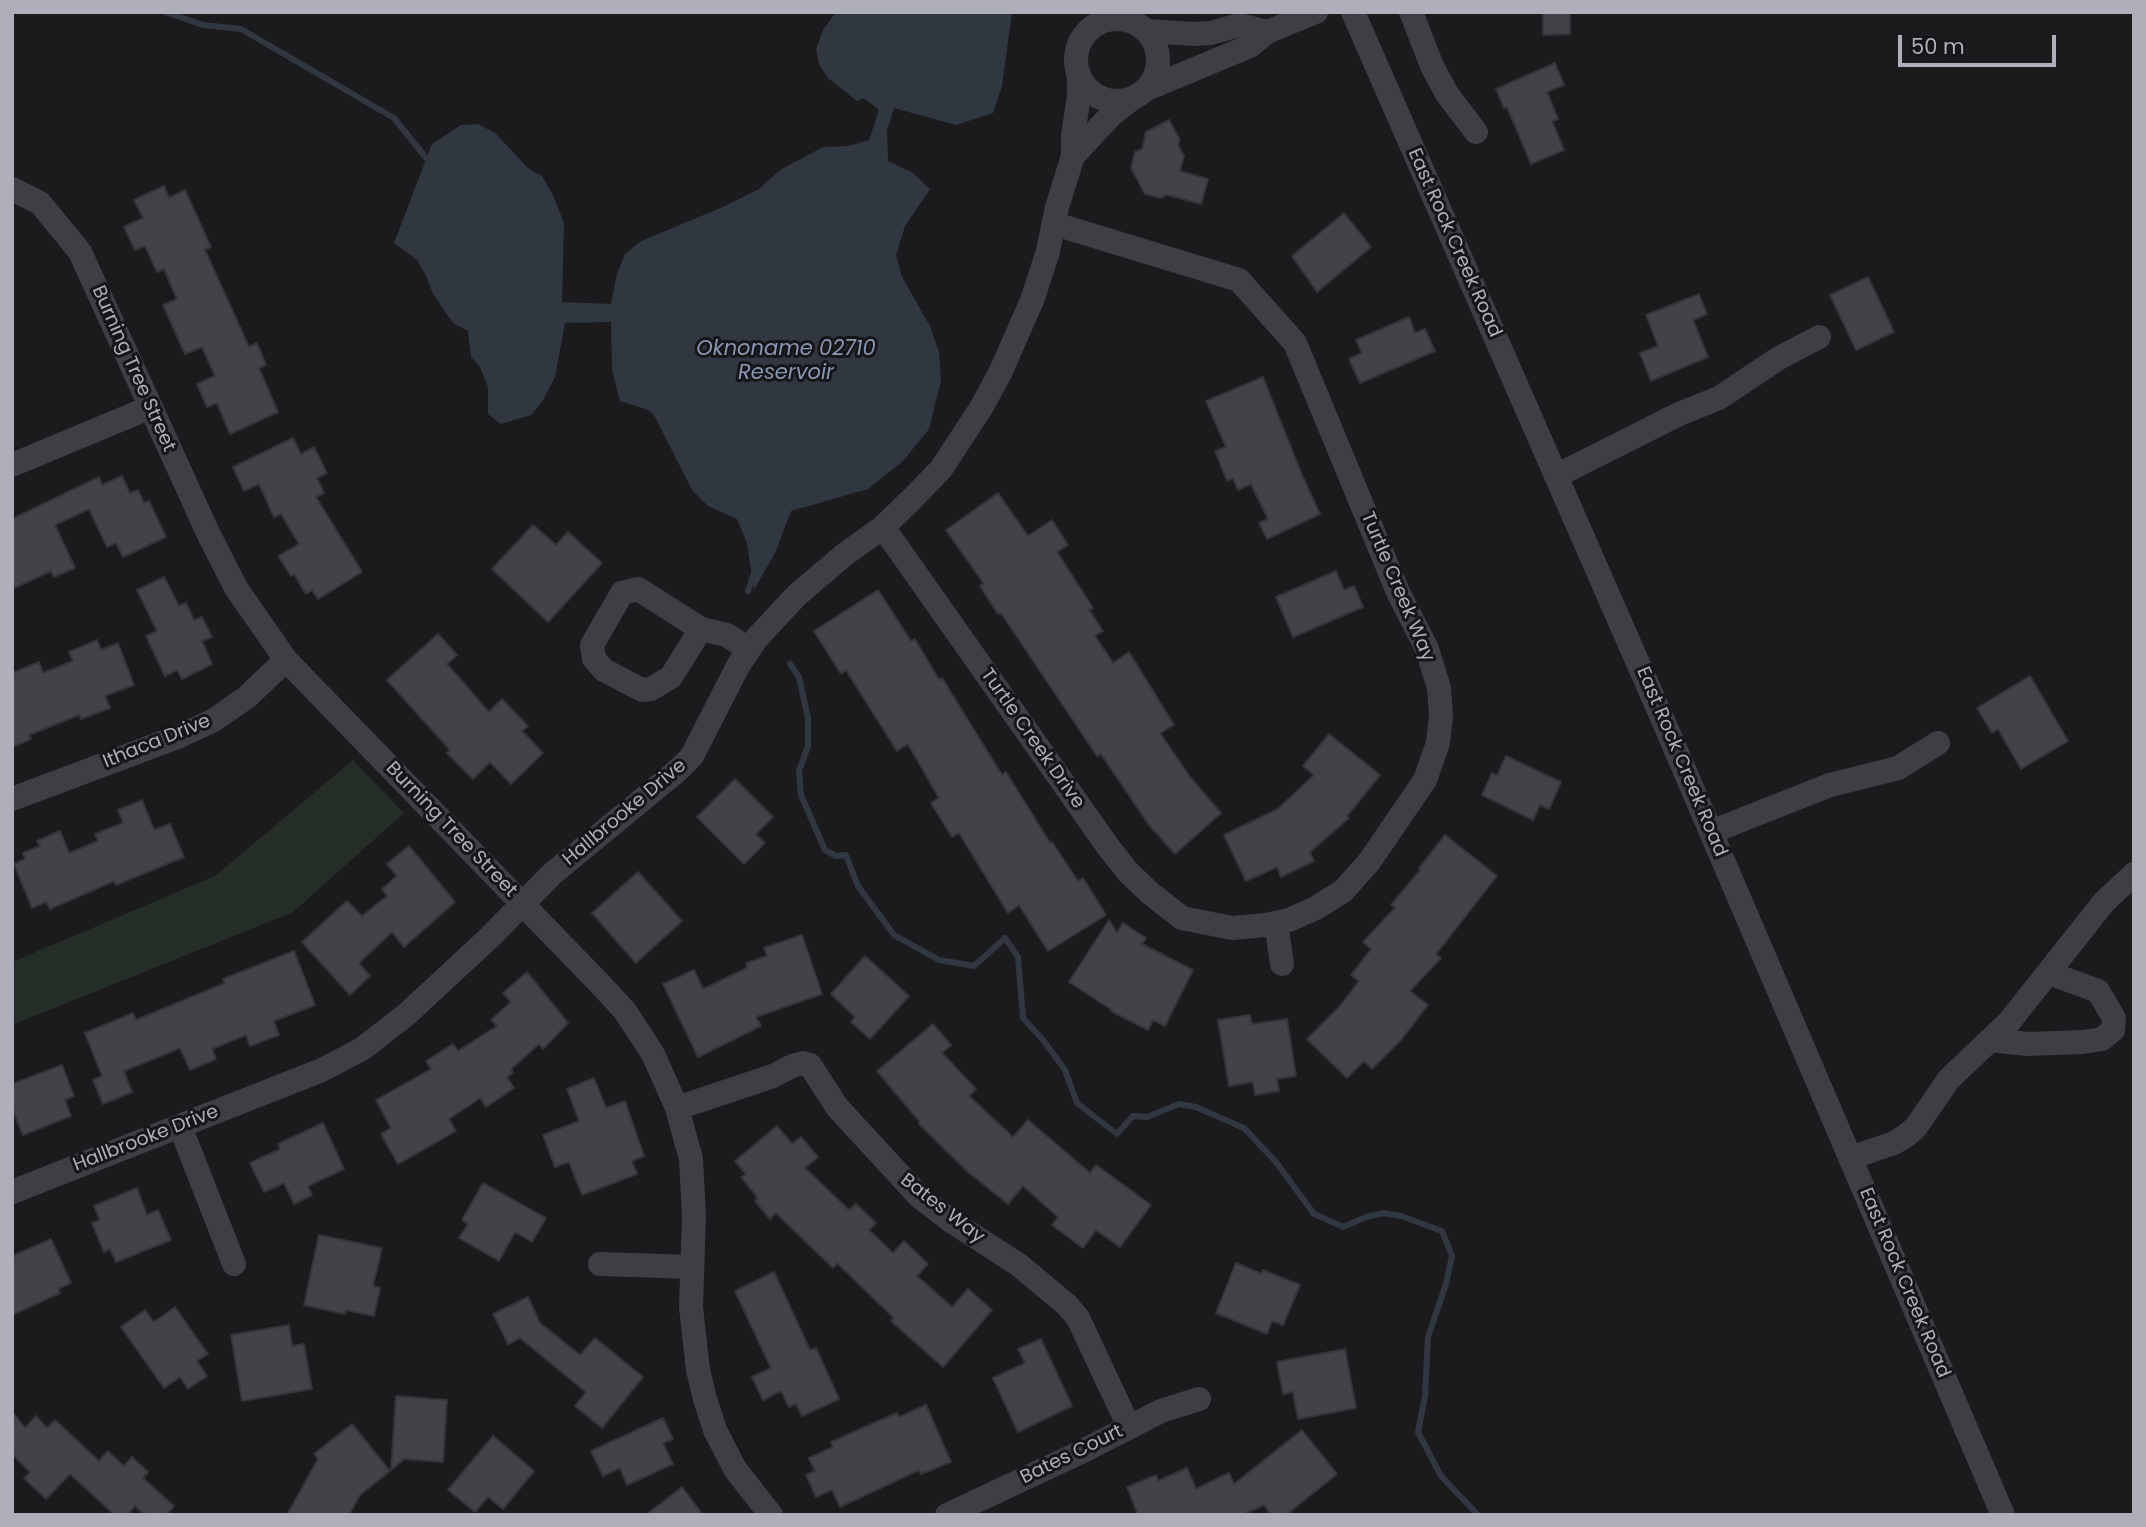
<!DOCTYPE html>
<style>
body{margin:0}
#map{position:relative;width:2146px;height:1527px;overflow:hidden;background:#1b1b1d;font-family:Poppins,sans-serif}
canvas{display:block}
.frame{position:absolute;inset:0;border:14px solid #aeafbb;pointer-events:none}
.scale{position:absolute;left:1898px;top:35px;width:158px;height:32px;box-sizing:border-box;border:4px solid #aeafbb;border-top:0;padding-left:9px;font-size:21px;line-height:24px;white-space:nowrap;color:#aeafbb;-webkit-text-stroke:5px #161618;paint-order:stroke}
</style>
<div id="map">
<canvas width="2146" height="1527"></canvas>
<div class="frame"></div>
<div class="scale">50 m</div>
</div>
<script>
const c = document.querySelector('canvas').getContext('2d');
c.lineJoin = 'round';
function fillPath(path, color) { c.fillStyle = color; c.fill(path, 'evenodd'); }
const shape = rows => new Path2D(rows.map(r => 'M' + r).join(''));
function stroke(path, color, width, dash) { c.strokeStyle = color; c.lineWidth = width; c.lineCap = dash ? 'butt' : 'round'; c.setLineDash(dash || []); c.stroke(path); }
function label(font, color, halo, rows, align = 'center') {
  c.font = font + ' Poppins,sans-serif'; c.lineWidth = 6; c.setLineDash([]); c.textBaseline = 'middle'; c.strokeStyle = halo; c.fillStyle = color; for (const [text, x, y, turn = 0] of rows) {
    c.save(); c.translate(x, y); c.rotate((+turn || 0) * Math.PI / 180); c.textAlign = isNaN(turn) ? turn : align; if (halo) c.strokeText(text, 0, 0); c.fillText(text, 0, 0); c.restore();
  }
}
fillPath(shape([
 [353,760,404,813,293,912,12,1025,12,962,215,876]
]), '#252d27');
fillPath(shape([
 [836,12,1012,12,1002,86,993,113,956,125,894,108,887,130,888,161,913,173,930,189,905,226,896,255,902,277,930,326,939,352,941,380,929,429,903,461,868,489,791,511,776,551,754,590,747,543,737,519,708,506,692,490,654,415,648,410,620,401,612,370,611,322,565,323,555,377,542,402,531,415,501,424,488,414,488,387,480,367,471,357,468,331,453,323,433,294,426,276,417,260,394,243,432,144,461,125,478,124,495,133,529,169,542,176,553,195,564,223,562,302,611,304,617,274,625,254,641,241,723,207,759,189,780,170,823,147,848,146,869,140,879,110,864,98,857,101,828,78,819,64,816,49,823,30]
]), '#313741');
stroke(shape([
 [165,12,203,25,241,29,394,118,431,164],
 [748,591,755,570],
 [790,664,799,677,808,718,808,746,799,771,801,795,825,850,836,856,846,855,858,886,894,935,939,960,974,966,1005,938,1018,957,1023,1018,1043,1040,1065,1070,1077,1103,1117,1134,1133,1116,1147,1117,1179,1104,1196,1107,1244,1128,1276,1162,1314,1214,1343,1227,1366,1217,1383,1213,1401,1216,1442,1231,1452,1256,1446,1284,1428,1337,1425,1396,1418,1432,1441,1476,1478,1515]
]), '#313741', 6);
const building = shape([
 [1543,12,1570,12,1570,34,1543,35,1543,12],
 [1555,63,1564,85,1547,92,1558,119,1552,121,1564,150,1531,164,1507,107,1504,108,1496,89,1555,63],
 [1169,120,1180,140,1178,145,1184,156,1180,171,1208,179,1201,204,1167,195,1160,198,1145,194,1131,168,1135,152,1142,149,1146,132,1169,120],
 [164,186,169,198,185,190,211,247,205,250,249,347,257,343,266,365,259,368,278,412,230,434,217,403,207,407,197,384,215,376,202,347,185,354,163,305,177,299,164,269,157,272,145,246,135,250,124,227,143,218,134,200,164,186],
 [1344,213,1371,247,1317,292,1292,256,1344,213],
 [1868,277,1894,332,1856,350,1830,295,1868,277],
 [1699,294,1707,314,1693,320,1708,357,1651,381,1640,353,1658,346,1646,315,1699,294],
 [1409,317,1415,333,1425,329,1435,351,1360,383,1349,359,1362,353,1356,340,1409,317],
 [1263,377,1302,475,1320,514,1267,539,1259,523,1268,519,1251,484,1238,490,1233,478,1227,481,1215,451,1226,447,1206,401,1263,377],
 [293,438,301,454,314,447,327,473,317,478,324,493,316,497,362,572,318,599,312,590,306,594,294,574,291,576,278,556,299,544,281,514,274,517,259,484,244,491,233,467,293,438],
 [122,476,130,493,138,490,144,503,149,501,166,537,123,557,116,543,107,547,89,509,55,525,75,568,54,577,51,571,12,589,12,519,99,477,102,485,122,476],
 [998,493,1028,536,1052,520,1068,545,1057,552,1093,608,1089,610,1103,631,1095,636,1113,663,1129,652,1174,725,1160,733,1190,777,1221,813,1175,854,1149,825,1101,754,1097,756,1001,613,998,614,980,586,984,584,946,530,998,493],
 [533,525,556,545,568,532,602,563,548,622,492,569,533,525],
 [1336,571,1344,590,1354,586,1363,607,1293,637,1276,597,1336,571],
 [164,577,179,606,186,603,194,620,202,617,212,637,202,641,212,664,182,679,177,670,165,676,146,636,157,631,137,590,164,577],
 [878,590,911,641,915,639,939,680,942,678,1002,775,1006,772,1050,843,1052,842,1078,881,1083,878,1106,915,1048,951,1019,905,1008,913,959,833,952,837,931,803,939,798,908,744,897,751,846,670,841,674,814,631,878,590],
 [438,634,457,655,447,664,489,712,502,699,528,726,522,731,543,753,511,784,490,762,473,779,447,753,450,750,387,680,438,634],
 [97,640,101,650,118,643,134,685,105,696,110,708,81,719,79,715,29,735,31,739,12,747,12,673,39,662,43,673,73,661,69,652,97,640],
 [2030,676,2068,741,2021,769,1998,729,1992,733,1977,708,2030,676],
 [1329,734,1380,775,1347,816,1349,818,1310,852,1314,861,1281,877,1277,867,1246,881,1224,835,1278,809,1314,775,1303,766,1329,734],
 [1506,756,1561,782,1549,809,1540,805,1533,820,1482,795,1492,773,1497,776,1506,756],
 [735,779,773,817,756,834,765,843,744,864,697,817,735,779],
 [142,800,154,830,170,824,184,857,116,885,114,881,50,909,46,902,32,908,14,864,25,859,23,853,40,846,37,841,60,831,69,853,98,841,95,834,123,823,118,810,142,800],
 [1445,835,1497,876,1436,954,1441,958,1410,991,1428,1005,1401,1040,1372,1069,1364,1061,1347,1078,1307,1039,1340,1006,1359,981,1351,975,1371,949,1363,942,1395,908,1391,905,1421,869,1419,868,1445,835],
 [409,846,455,902,404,947,392,932,359,963,370,976,350,995,302,942,347,901,362,916,387,896,382,889,397,876,387,864,409,846],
 [638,872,682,921,636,963,592,913,638,872],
 [1109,920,1117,933,1123,923,1146,938,1142,944,1193,970,1165,1026,1153,1020,1148,1030,1111,1011,1112,1010,1069,982,1109,920],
 [802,935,822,994,756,1017,761,1026,698,1057,663,984,694,970,703,989,747,968,746,963,767,956,764,948,802,935],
 [294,951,315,1005,274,1021,279,1035,250,1046,246,1035,212,1049,216,1059,190,1070,180,1048,124,1071,132,1092,103,1104,93,1080,102,1076,85,1033,133,1013,136,1020,225,983,223,979,294,951],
 [865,956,909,996,870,1039,851,1022,855,1017,831,994,865,956],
 [527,972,568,1023,543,1049,539,1044,511,1069,513,1073,507,1077,514,1088,486,1107,480,1098,449,1119,456,1131,398,1164,381,1134,391,1128,376,1100,431,1069,426,1061,453,1044,458,1051,497,1026,491,1020,511,1002,503,993,527,972],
 [1250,1015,1252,1024,1287,1019,1296,1076,1277,1079,1279,1091,1255,1095,1253,1082,1229,1086,1218,1020,1250,1015],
 [933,1024,951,1045,942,1053,976,1089,969,1096,1013,1137,1028,1120,1090,1173,1096,1165,1151,1205,1120,1247,1096,1230,1083,1248,1052,1225,1058,1217,1023,1186,1008,1204,968,1172,919,1124,920,1122,877,1071,933,1024],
 [62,1065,74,1096,65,1100,71,1116,23,1135,12,1109,12,1084,62,1065],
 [594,1078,606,1108,625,1101,644,1156,632,1161,637,1174,582,1195,569,1162,555,1167,543,1135,579,1121,567,1089,594,1078],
 [323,1123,344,1169,308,1186,312,1195,294,1204,284,1183,264,1192,250,1163,280,1149,278,1144,323,1123],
 [777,1126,792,1144,801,1137,818,1157,805,1168,849,1210,856,1204,876,1223,869,1230,893,1253,904,1241,928,1264,917,1276,952,1307,968,1289,992,1310,943,1367,891,1321,894,1318,837,1263,833,1268,776,1213,770,1219,755,1201,758,1198,741,1177,746,1174,735,1161,777,1126],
 [483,1183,546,1218,532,1242,515,1232,499,1261,459,1238,468,1224,462,1220,483,1183],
 [137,1188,147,1215,158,1210,171,1240,116,1262,110,1249,104,1252,92,1223,100,1220,94,1206,137,1188],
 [319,1235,382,1248,373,1286,380,1288,374,1316,346,1310,345,1314,304,1305,319,1235],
 [51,1239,71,1283,58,1289,60,1293,12,1315,12,1256,51,1239],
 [1236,1263,1262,1274,1263,1270,1300,1285,1283,1325,1272,1321,1267,1334,1216,1313,1236,1263],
 [774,1272,810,1350,816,1348,839,1399,802,1416,796,1404,789,1407,781,1391,763,1400,752,1377,771,1368,735,1291,774,1272],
 [528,1297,540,1323,580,1355,595,1338,643,1377,602,1428,575,1406,586,1392,520,1338,508,1344,493,1314,528,1297],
 [175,1307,208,1354,197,1361,207,1376,188,1389,180,1377,164,1388,121,1327,145,1310,154,1322,175,1307],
 [289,1325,292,1346,304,1344,312,1389,242,1401,231,1335,289,1325],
 [1041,1339,1072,1406,1018,1432,993,1378,1025,1363,1018,1349,1041,1339],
 [1345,1349,1356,1408,1298,1419,1293,1392,1283,1394,1277,1362,1345,1349],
 [396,1396,447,1400,443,1462,404,1459,391,1470,396,1396],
 [926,1405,951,1462,921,1474,919,1470,840,1507,832,1490,816,1497,806,1475,815,1471,809,1458,833,1447,831,1442,860,1429,897,1413,899,1417,926,1405],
 [12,1411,25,1428,36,1416,47,1428,55,1420,99,1461,108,1451,124,1466,132,1457,148,1472,143,1478,174,1506,166,1515,145,1515,135,1506,127,1515,115,1515,70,1474,46,1499,24,1478,30,1472,12,1454,12,1411],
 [663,1418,673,1439,663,1443,673,1464,627,1485,620,1468,603,1476,591,1451,663,1418],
 [352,1424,390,1471,360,1495,349,1515,287,1515,318,1459,314,1454,352,1424],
 [1302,1430,1337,1474,1286,1515,1271,1515,1264,1505,1242,1515,1138,1515,1127,1487,1156,1475,1158,1481,1187,1468,1196,1489,1229,1473,1234,1484,1302,1430],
 [493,1436,534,1471,503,1509,488,1497,475,1512,448,1490,493,1436],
 [682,1487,703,1515,646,1515,682,1487]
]);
fillPath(building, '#424347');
stroke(building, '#353539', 2);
stroke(shape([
 [1353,12,1666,727,2003,1515],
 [1411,12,1432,66,1447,94,1476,132],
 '1076 60a41 41 0 1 1 82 0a41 41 0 1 1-82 0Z',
 [1147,31,1193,34,1211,33,1239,25,1267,32],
 [1147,89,1250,46,1267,32,1316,12],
 [1073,156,1111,115,1133,98],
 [12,189,40,203,80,252,209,535,236,588,286,660,602,986,625,1011,653,1054,677,1108,691,1159,694,1216,691,1307,698,1370,705,1399,715,1430,735,1469,771,1515],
 [12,465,151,407],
 [1556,476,1679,414,1719,398,1779,358,1819,337],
 [883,527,1109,848,1128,872,1150,893,1182,918,1232,928,1266,925,1289,920,1316,908,1343,891,1369,862,1425,780,1438,743,1441,716,1439,688,1427,649,1398,592,1295,343,1239,280,1055,224],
 [701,629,671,677,651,689,642,690,604,670,594,659,592,645,622,593,638,589,701,629,727,635,749,650],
 [12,799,180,736,214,720,247,697,286,660],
 [1711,832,1830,785,1898,768,1938,743],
 [1276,923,1282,964],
 [1990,1040,2028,1044,2083,1042,2102,1039,2113,1030,2114,1018,2098,991,2049,973],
 [677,1108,773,1076,792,1066,803,1063,810,1065,837,1107,919,1196,951,1221,1019,1265,1067,1305,1078,1318,1129,1427],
 [180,1126,234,1264],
 [1850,1158,1894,1143,1907,1135,1916,1127,1949,1079,2009,1022,2104,902,2134,874],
 [12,1192,322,1070,362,1049,407,1014,490,937,552,874,677,771,692,756,738,666,756,639,797,595,844,555,883,527,912,499,941,469,981,408,1001,371,1033,298,1048,251,1057,207,1073,156,1073,135,1079,96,1079,74],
 [600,1264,692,1267],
 [947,1515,1079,1453,1161,1411,1199,1399]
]), '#3e3e44', 24);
label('19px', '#aeafbb', '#161618', [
 ["East Rock Creek Road",1454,243,66],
 ["Burning Tree Street",133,369,66],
 ["Turtle Creek Way",1397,587,67],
 ["Turtle Creek Drive",1032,739,55],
 ["Ithaca Drive",157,742,-22],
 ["East Rock Creek Road",1681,762,67],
 ["Hallbrooke Drive",625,813,-40],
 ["Burning Tree Street",451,830,46],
 ["Hallbrooke Drive",146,1139,-21],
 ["Bates Way",942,1209,38],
 ["East Rock Creek Road",1904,1283,67],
 ["Bates Court",1072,1455,-26]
]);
label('italic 21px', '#8797b4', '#161618', [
 ["Oknoname 02710",786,350],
 ["Reservoir",786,374]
]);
</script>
